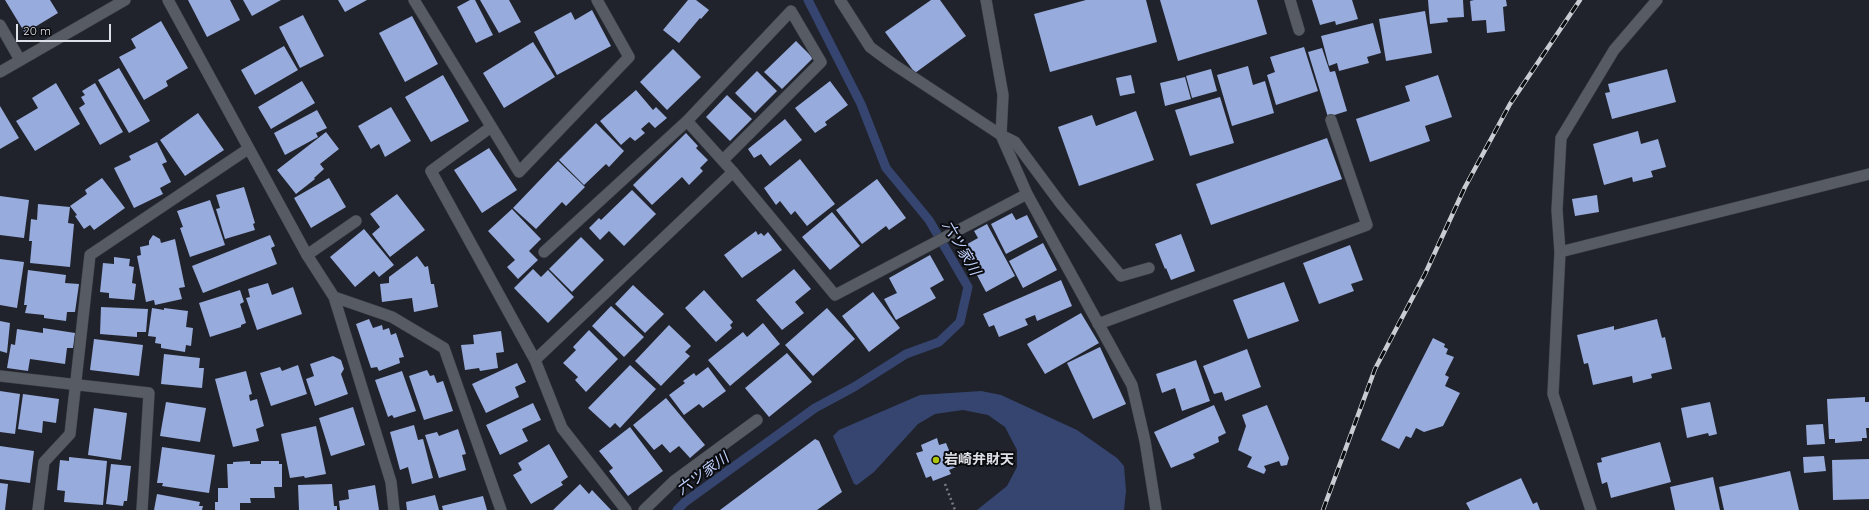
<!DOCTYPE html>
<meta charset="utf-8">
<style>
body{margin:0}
#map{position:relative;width:1869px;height:510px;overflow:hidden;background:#20232b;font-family:Quicksand,sans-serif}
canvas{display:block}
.scale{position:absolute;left:16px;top:24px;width:95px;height:18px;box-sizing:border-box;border:2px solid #dde0e6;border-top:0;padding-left:5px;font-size:12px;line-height:14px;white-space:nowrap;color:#dde0e6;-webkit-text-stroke:3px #0b0c10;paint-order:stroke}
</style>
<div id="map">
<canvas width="1869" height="510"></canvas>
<div class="scale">20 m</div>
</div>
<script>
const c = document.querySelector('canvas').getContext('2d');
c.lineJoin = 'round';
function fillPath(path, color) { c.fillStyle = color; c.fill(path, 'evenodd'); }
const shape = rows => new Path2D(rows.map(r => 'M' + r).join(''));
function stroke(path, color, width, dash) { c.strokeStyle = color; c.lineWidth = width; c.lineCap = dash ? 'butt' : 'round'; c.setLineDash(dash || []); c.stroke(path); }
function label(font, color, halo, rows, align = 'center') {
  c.font = font + ' Quicksand,"Noto Sans JP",sans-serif'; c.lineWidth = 4; c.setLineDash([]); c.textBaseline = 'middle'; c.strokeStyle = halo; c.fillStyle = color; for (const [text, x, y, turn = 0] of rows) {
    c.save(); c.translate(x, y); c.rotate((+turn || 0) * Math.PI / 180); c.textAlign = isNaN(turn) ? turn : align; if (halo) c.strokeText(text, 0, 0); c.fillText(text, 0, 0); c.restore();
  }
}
fillPath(shape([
 [981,391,1001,395,1077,430,1117,458,1124,466,1126,491,1124,510,977,510,1007,486,1017,467,1017,450,1005,427,988,415,963,410,935,414,918,424,874,472,857,485,854,484,833,436,839,430,920,395]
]), '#364570');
stroke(shape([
 [677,510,685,502,815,408,854,387,906,354,939,342,960,322,968,287,929,220,886,168,861,104,808,0]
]), '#364570', 9);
fillPath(shape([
 [5,0,50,0,58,13,25,33],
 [188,0,230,0,240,20,207,37],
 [243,0,281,0,252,16],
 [338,0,367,0,345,12],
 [470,0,475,0,493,35,476,43,457,7],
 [480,0,509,0,521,22,499,33],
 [688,0,696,0,709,10,701,19,700,18,679,43,663,30],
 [931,0,940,0,966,36,915,73,885,32],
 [1086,0,1146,0,1157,42,1050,72,1034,14],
 [1160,0,1257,0,1267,34,1178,61],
 [1312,0,1352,0,1358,19,1336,25,1335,21,1320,25],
 [1428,0,1463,0,1464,17,1447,18,1448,22,1430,24],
 [1474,0,1506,0,1507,6,1503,7,1505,31,1487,33,1486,20,1472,21,1470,1],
 [592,10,611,46,557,75,534,32,571,12,575,20],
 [1425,11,1432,53,1386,61,1379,19],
 [303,15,324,56,300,68,279,27],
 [412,16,438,64,405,82,379,33],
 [161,21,188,68,166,81,168,86,144,100,119,57,136,48,131,39],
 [1373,23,1381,53,1367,57,1369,63,1339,71,1337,63,1329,66,1321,36],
 [796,41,813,58,782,89,764,72],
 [533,42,555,77,504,108,483,73],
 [284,46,298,70,255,95,241,70],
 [1304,47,1318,91,1276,105,1267,75,1275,72,1270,57],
 [1322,48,1330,72,1335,71,1347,111,1328,117,1308,52],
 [673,49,701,77,667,110,640,82],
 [1248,66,1253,85,1265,81,1274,113,1232,126,1217,75],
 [119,68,150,121,129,133,98,80],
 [1211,69,1217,91,1192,98,1186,76],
 [1667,69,1676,102,1612,119,1605,93,1610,92,1608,84],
 [757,71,777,91,755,113,735,93],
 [443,75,469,121,431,142,405,97],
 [1131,75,1135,93,1120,96,1116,78],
 [1438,75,1452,117,1425,126,1430,141,1370,162,1356,119,1410,101,1405,86],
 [1185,77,1191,99,1165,106,1160,83],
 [302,81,315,103,271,129,258,107],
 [830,81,848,105,825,122,827,125,815,133,795,108],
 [56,83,80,124,35,151,16,121,38,108,32,98],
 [95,83,123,132,100,145,79,108,85,104,81,97,85,95,82,91],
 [636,90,653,110,656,107,667,118,655,128,649,122,641,129,645,133,635,141,630,137,621,145,600,121],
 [727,95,752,119,730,141,706,117],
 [1220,97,1234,143,1190,156,1175,110],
 [0,106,19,138,0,149],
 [391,107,411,141,385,157,379,144,371,149,358,126],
 [317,110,327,128,316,133,318,137,285,155,274,133],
 [1136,111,1154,160,1079,186,1058,127,1092,115,1096,126],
 [198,113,224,150,185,176,160,140],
 [785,119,802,140,770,166,761,154,754,158,748,149],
 [596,123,624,151,609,167,606,164,584,185,559,160],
 [1638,131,1641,144,1658,139,1666,167,1651,171,1653,177,1633,182,1632,177,1604,185,1593,144],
 [326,132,339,149,320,164,324,169,314,178,315,179,296,194,277,170],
 [686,133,698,146,696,148,708,160,700,168,703,171,689,185,682,177,652,205,633,185],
 [1327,138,1342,179,1211,225,1196,184],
 [157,142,167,162,162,164,171,182,160,188,163,194,134,208,114,168,131,160,129,156],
 [489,148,517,190,482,213,454,170],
 [800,159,835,204,807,226,795,211,791,215,780,201,776,205,764,188],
 [558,161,585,187,566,206,562,202,536,229,513,208],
 [102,178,125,208,94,230,90,225,84,229,75,216,77,215,70,206,87,194,85,190],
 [329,178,346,207,311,228,294,198],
 [877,179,906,218,889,230,886,226,862,244,836,210],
 [244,187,255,223,253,224,255,230,225,239,216,209,220,208,216,195],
 [632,190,656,214,624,246,609,231,600,240,589,228,599,218,601,220],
 [397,194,425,230,390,257,372,234,380,227,370,214],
 [1597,195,1599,212,1575,216,1572,199],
 [0,196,29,200,24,238,0,235],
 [210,200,225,245,190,257,180,228,183,227,177,211],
 [38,204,70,207,68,223,74,224,70,267,30,263,32,241,29,241,31,219,37,220],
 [512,209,541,239,529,251,538,260,518,279,507,267,515,260,488,231],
 [832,212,860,246,830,270,802,237],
 [1012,213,1016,220,1027,215,1038,237,1006,254,991,224],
 [987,224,1015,276,986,292,962,247,978,238,974,231],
 [364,229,394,265,379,277,374,271,355,287,330,257],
 [756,231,758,235,761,233,764,236,768,232,782,250,742,278,724,255],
 [1181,234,1195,271,1171,280,1166,268,1165,269,1155,244],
 [153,235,160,239,161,243,175,239,185,287,179,288,182,299,155,305,154,300,146,302,137,256,141,255,140,247,149,245,149,241],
 [270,235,275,246,271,248,277,264,203,293,192,266],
 [581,237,604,260,572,292,549,269],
 [1043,243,1057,270,1023,288,1009,261],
 [1350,245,1363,280,1351,284,1354,291,1319,304,1303,263],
 [930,255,944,280,930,288,936,298,896,320,884,299,897,293,889,278],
 [417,256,425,267,428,266,431,284,434,284,438,307,414,312,412,298,382,302,380,284,389,283,389,277],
 [114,257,130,259,129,266,134,267,132,283,136,284,134,300,109,298,109,293,100,292,103,263,114,264],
 [0,259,24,262,17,308,0,305],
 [533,269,541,277,548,270,574,297,548,323,514,288],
 [794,269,811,289,795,302,804,313,782,330,756,300],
 [28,270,66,275,65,283,79,284,75,312,67,312,66,321,44,318,44,315,25,313,27,305,24,305],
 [1061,280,1072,306,1037,321,1035,315,1025,319,1028,325,999,337,994,325,989,327,983,314],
 [1284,282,1299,321,1248,339,1233,300],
 [268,283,272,295,293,287,302,314,257,330,246,298,250,297,248,289],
 [633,285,664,314,645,333,615,304],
 [240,290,244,302,240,304,246,323,241,325,241,327,210,337,199,303],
 [704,290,733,322,730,325,732,328,716,342,685,308],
 [873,292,900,328,869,352,842,316],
 [611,306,644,337,624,357,592,326],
 [101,307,148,309,146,332,137,332,137,337,100,334],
 [152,308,164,310,164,308,188,311,186,327,193,328,191,346,186,345,185,352,161,348,161,344,155,343,156,337,148,336],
 [827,308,855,339,813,376,785,345],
 [1081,313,1099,343,1045,374,1027,344],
 [369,319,373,328,382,325,383,330,389,328,391,335,396,333,404,357,399,358,400,363,379,371,377,367,371,368,356,324],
 [1657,319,1662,338,1665,337,1672,369,1651,374,1652,378,1633,383,1632,376,1593,385,1588,363,1584,364,1577,335,1614,326,1614,330],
 [0,321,10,323,7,353,0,351],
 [763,323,780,344,730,386,708,360,743,332,747,337],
 [669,325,691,346,685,352,690,356,661,386,635,361],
 [43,328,75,333,73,348,67,348,65,364,30,359,28,371,7,368,11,344,15,345,17,329,43,333],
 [589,330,618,359,586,392,575,380,578,377,563,363,576,350,573,347],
 [501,331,504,352,496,353,498,368,480,371,479,368,465,370,461,345,474,344,473,335],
 [1433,338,1445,344,1444,347,1448,349,1446,354,1454,357,1445,375,1449,377,1445,386,1460,393,1443,426,1424,432,1416,428,1411,438,1406,436,1399,449,1381,440],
 [94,339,143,345,139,376,90,370],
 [1100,347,1126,404,1093,419,1067,363],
 [1247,349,1261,387,1225,401,1222,392,1214,394,1203,366],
 [787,353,812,382,769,417,745,388],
 [164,354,200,358,199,368,204,368,202,388,161,384],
 [333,356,341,360,344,369,341,374,348,394,315,406,306,379,314,376,310,364],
 [1196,360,1210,401,1182,411,1175,388,1162,393,1156,374],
 [517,363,526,382,515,387,519,397,486,413,472,384],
 [298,365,307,394,271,406,260,373,280,367,282,371],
 [630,365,656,389,620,428,615,423,610,428,588,408],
 [708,367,726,391,703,408,699,404,684,415,669,395,685,383,683,381,694,373,696,376],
 [427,370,430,376,434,375,437,383,443,381,453,411,424,420,409,376],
 [246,371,252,394,249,395,250,401,257,399,264,426,256,429,259,441,233,447,215,379],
 [402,371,416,411,394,418,392,415,388,417,375,380],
 [0,391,20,394,15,434,0,432],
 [23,394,59,399,56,423,43,421,42,433,18,429],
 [1865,397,1865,402,1869,402,1869,428,1866,428,1867,438,1862,438,1862,441,1835,443,1835,439,1829,439,1827,399],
 [666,398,705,445,690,458,679,446,670,453,662,444,654,450,633,425],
 [166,402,206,408,200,442,160,436],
 [1710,402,1717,434,1709,436,1708,433,1687,438,1681,408],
 [533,403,541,420,522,429,528,441,500,455,486,425],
 [1214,405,1226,433,1218,437,1219,442,1193,454,1195,458,1171,468,1154,432],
 [1267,405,1289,458,1287,465,1281,466,1279,461,1264,466,1266,470,1264,474,1247,467,1252,457,1238,450,1246,426,1242,415],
 [353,407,365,445,331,456,319,418],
 [94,408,127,413,121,460,88,455],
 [1823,424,1825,444,1807,445,1806,425],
 [414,425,418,440,423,439,433,478,412,484,408,467,400,470,390,432],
 [316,426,326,474,305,478,304,476,290,478,281,434],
 [630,427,663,471,628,496,609,471,613,468,599,451],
 [458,429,466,454,462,455,466,470,439,478,425,435,437,432,439,436],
 [937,438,939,445,946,443,956,467,949,470,951,474,933,481,931,476,926,478,916,453,923,451,921,445],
 [815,439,819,441,842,492,817,510,720,510],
 [1660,442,1671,482,1611,498,1607,482,1602,484,1597,463,1602,462,1601,458],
 [549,444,568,477,561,482,563,485,531,504,513,475,522,470,518,463],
 [0,446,34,451,30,483,0,479],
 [162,447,215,455,209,493,162,486,163,483,157,483],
 [1824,456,1826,471,1804,473,1803,457],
 [69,457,107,461,103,505,64,502,65,491,57,490,60,460,69,461],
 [1869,459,1869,499,1833,500,1832,460],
 [250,461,250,464,261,464,261,461,279,461,279,464,282,464,282,487,274,487,275,498,250,498,251,503,240,503,240,510,215,510,215,502,218,502,218,488,228,488,227,464,233,464,233,462],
 [111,464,131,466,127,501,124,501,123,506,106,504],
 [1790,471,1799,510,1724,510,1719,487],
 [1713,477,1720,510,1675,510,1670,487],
 [1521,478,1533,504,1537,502,1540,510,1470,510,1466,503],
 [0,483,8,484,5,510,0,510],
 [332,484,334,506,337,506,337,510,299,510,298,485],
 [580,484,589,494,592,490,611,510,553,510],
 [375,485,379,510,340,510,339,501,349,499,348,490],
 [157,494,200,502,199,506,203,506,202,510,154,510],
 [435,495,439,510,407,510,406,502],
 [483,496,487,510,443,510,442,506]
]), '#98abdd');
const service = shape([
 [491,127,431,171,535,360,562,428,626,510],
 [1001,135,1015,142,1061,204,1121,276,1149,268],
 [544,252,687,121,791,11,821,62,723,160],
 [307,255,356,221],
 [535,360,733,172]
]);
const minor = shape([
 [168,0,307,255,334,297,392,317,444,348,501,510],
 [414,0,519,172,629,57,597,0],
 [840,0,870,47,893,64,1001,135],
 [986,0,1003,95,1001,135,1027,194,1132,385,1145,441,1156,510],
 [1290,0,1299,30],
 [0,25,20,60],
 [0,72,125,0],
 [687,121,733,172,835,295,1027,194],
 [1560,252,1869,174],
 [334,297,391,482,394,510],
 [1098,324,1367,225,1331,120],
 [0,376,149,393,142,510],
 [38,510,44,462,70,434,90,255,248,149],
 [644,510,674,481,757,420],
 [1591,510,1553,394,1560,252,1557,210,1561,138,1614,50,1657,0]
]);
stroke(service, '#3c3f46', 12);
stroke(minor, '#3c3f46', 12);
stroke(shape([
 [945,484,955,510]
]), '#787b82', 2.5, [2, 3]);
stroke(service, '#575b64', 11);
stroke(minor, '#575b64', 11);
const rail = shape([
 [1323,510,1375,369,1425,274,1465,187,1510,104,1580,0]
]);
stroke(rail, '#c9ccd2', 4.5);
stroke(rail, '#0b0c10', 3, [9]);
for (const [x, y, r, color] of [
 [936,460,4,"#adc60d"]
]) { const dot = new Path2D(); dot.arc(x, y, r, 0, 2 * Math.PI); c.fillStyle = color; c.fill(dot); stroke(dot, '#0b0c10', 1.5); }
label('bold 14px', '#dde0e6', '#0b0c10', [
 ["岩崎弁財天",944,460]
], 'left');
label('italic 15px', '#bfd0fc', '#0b0c10', [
 ["六ツ家川",961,248,60],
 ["六ツ家川",703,474,-36]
]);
</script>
